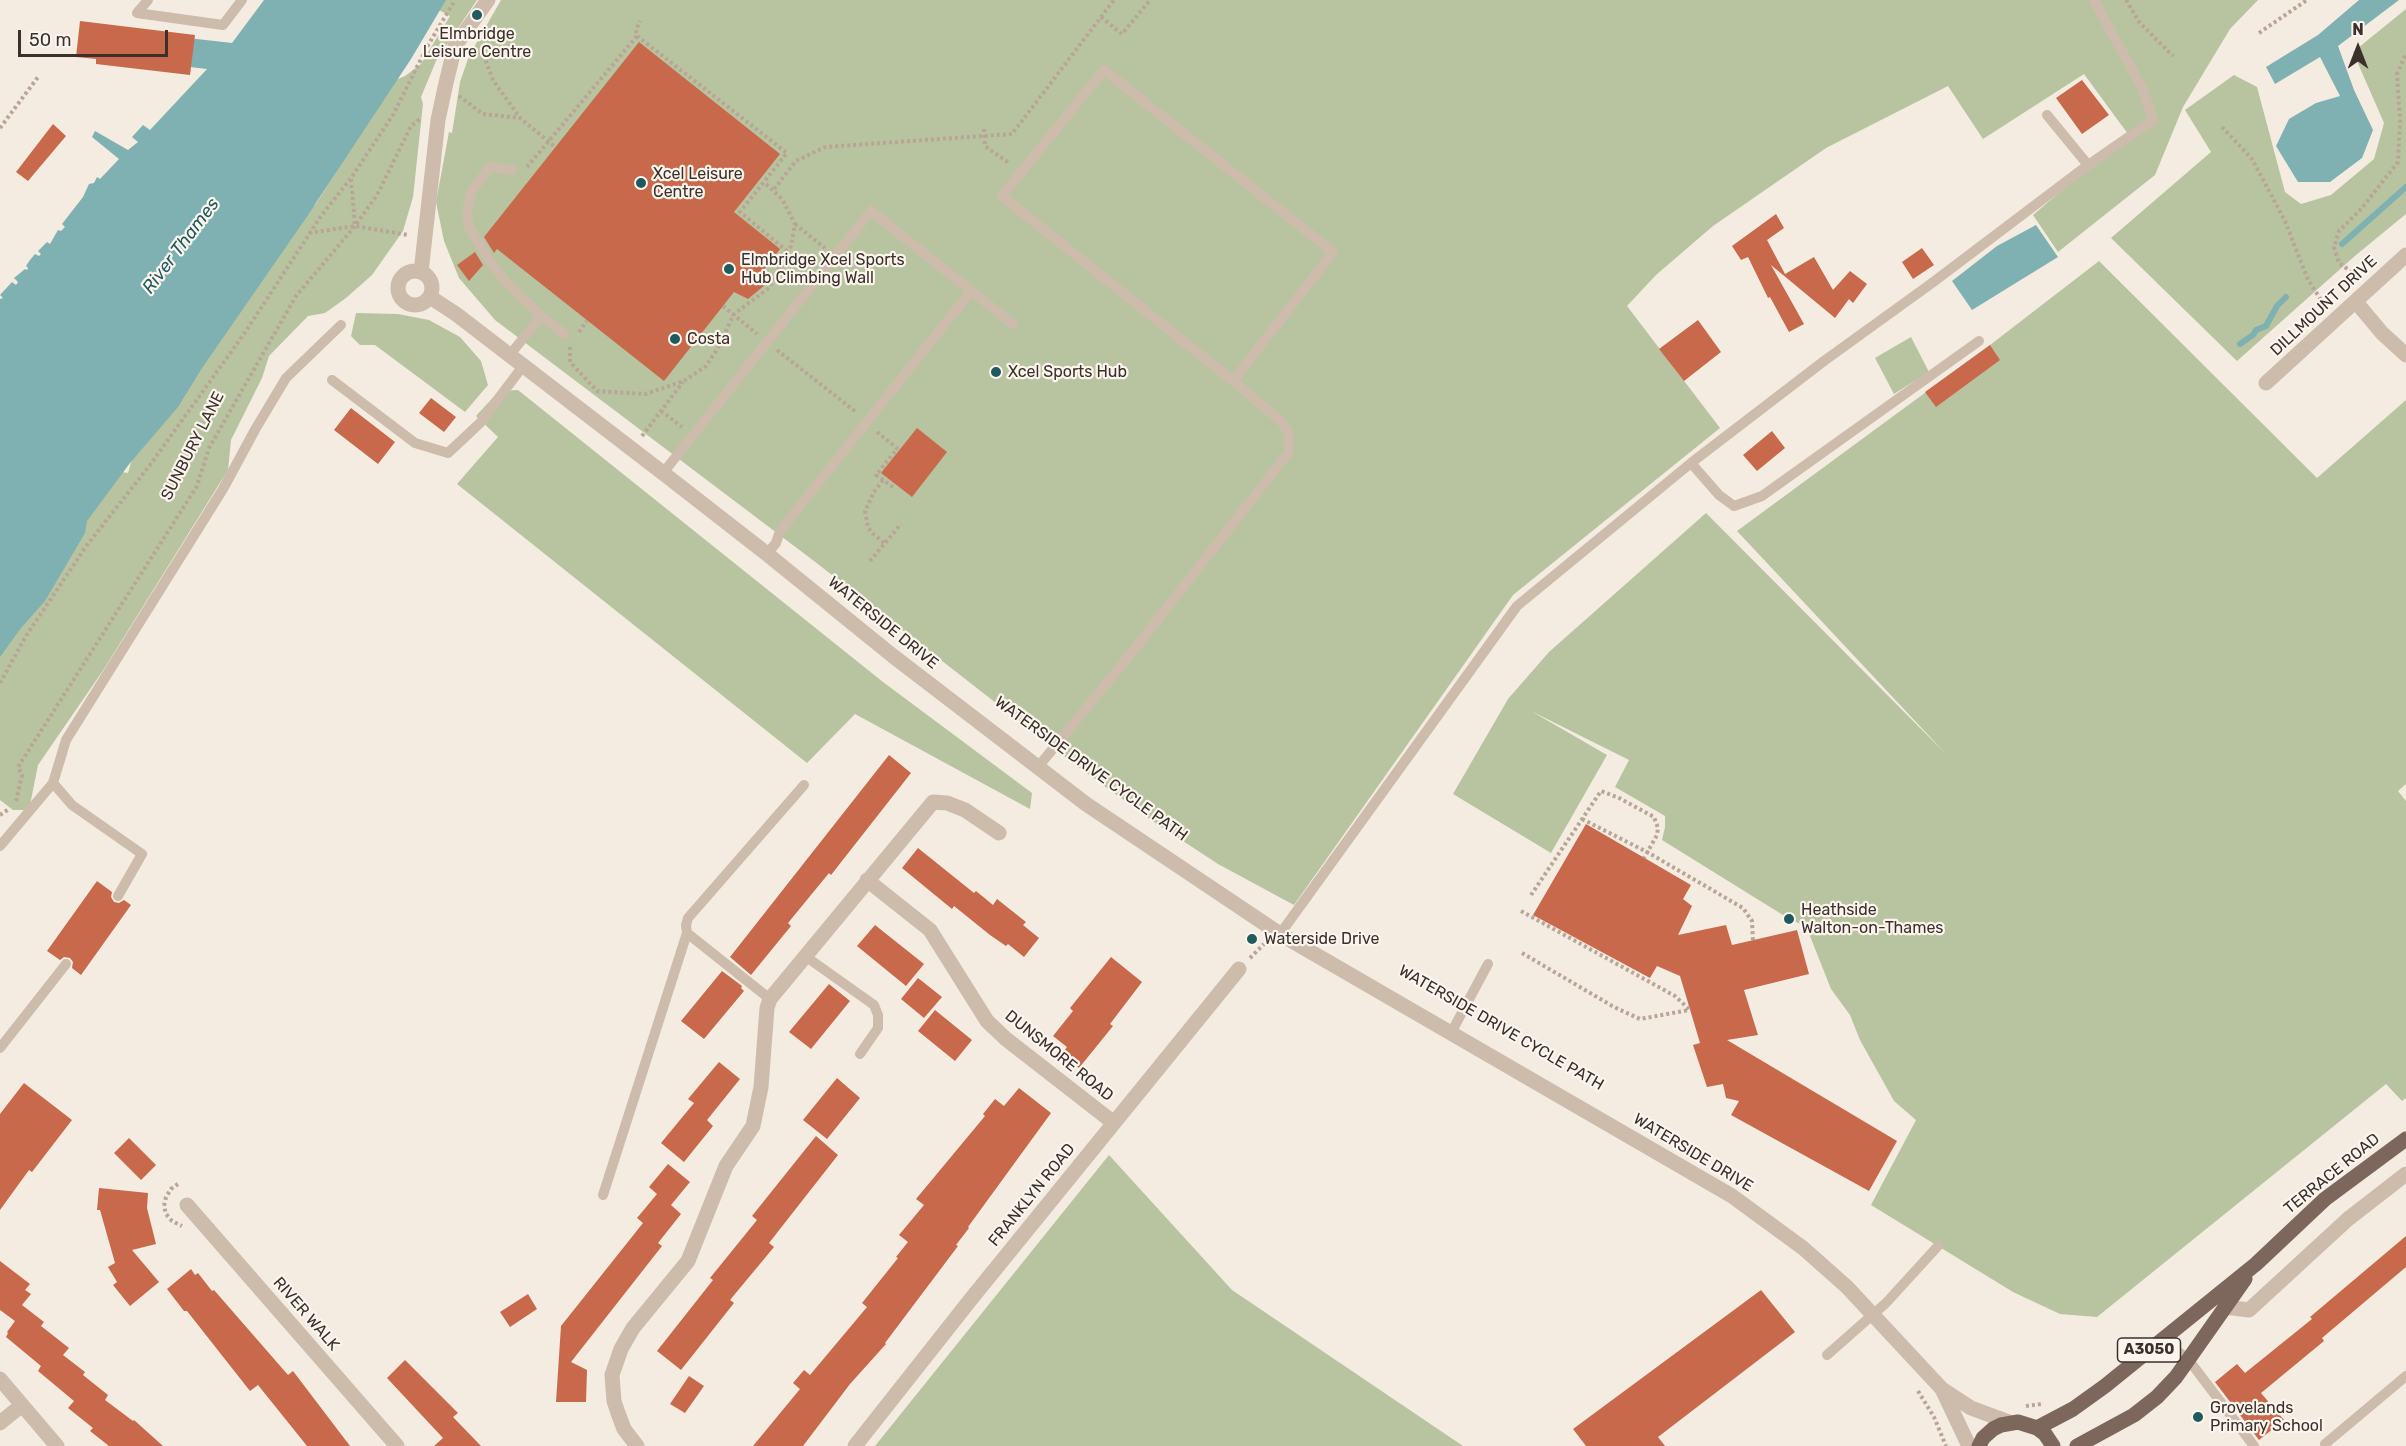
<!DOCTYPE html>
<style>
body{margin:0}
#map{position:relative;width:2406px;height:1446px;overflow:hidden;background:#f4ebe1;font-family:Rubik,sans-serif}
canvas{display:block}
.north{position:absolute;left:2328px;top:18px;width:60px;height:60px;-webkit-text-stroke:4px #fbf5ee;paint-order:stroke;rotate:0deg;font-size:16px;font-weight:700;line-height:24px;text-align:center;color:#3b302b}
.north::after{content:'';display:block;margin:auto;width:21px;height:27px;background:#3b302b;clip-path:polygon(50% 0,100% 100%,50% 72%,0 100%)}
.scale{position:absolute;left:18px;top:30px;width:150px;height:27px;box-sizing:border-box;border:3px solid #3b302b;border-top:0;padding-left:8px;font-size:18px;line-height:21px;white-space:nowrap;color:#3b302b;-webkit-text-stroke:4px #fbf5ee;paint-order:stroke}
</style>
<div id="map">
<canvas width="2406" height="1446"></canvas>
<div class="north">N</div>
<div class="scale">50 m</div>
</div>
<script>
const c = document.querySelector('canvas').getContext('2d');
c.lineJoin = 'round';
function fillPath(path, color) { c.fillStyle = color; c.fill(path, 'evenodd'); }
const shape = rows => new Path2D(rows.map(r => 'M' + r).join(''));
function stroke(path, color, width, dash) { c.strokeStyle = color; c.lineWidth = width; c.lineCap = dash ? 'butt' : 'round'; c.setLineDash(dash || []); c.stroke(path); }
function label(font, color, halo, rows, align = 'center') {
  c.font = font + ' Rubik,sans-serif'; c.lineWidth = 4.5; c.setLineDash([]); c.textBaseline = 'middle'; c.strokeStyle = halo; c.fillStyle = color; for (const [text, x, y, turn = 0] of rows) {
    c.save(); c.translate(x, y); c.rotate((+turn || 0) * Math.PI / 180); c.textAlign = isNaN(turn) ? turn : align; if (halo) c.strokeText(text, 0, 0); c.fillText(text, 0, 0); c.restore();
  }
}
fillPath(shape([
 [428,0,477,0,436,61,421,97,423,104,413,197,403,231,372,275,346,298,325,313,308,316,269,356,262,378,231,440,228,470,104,669,38,765,29,810,13,810,0,800,0,638,107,470,128,473,133,455,298,201,315,205,335,174,381,86,405,76,421,64,450,16,426,3],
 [501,0,2258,0,2230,29,2183,107,2155,175,2058,252,2033,215,2128,134,2084,74,1983,139,1948,86,1826,148,1713,226,1656,275,1627,306,1720,428,1513,595,1294,905,1218,864,1154,822,1078,767,814,561,495,320,459,278,444,241,436,202,449,132,452,133,460,82,469,56],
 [2406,9,2406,214,2356,255,2237,361,2111,238,2211,152,2185,110,2234,75,2257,87,2285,192,2301,204,2331,195,2374,159,2384,123,2353,52],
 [2099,261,2317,478,2406,400,2406,784,2398,791,2406,801,2406,1098,2402,1101,2386,1084,2097,1317,2060,1314,2013,1292,1871,1205,1916,1120,1894,1101,1860,1040,1850,1015,1831,989,1806,926,1791,920,1662,840,1665,827,1665,816,1615,787,1629,760,1531,711,1607,755,1551,853,1453,794,1508,699,1549,652,1706,513,1946,754,1737,531,1990,345],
 [356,313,398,314,429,320,460,337,481,361,488,385,465,412,375,345,360,345,351,336],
 [1911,337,1929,372,1894,394,1875,358],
 [518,390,883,682,1032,793,1030,809,855,714,807,763,457,484,498,437,476,416,499,391],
 [1109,1155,1232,1290,1463,1446,875,1446]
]), '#b8c4a0');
fillPath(shape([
 [264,0,446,0,411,59,306,218,202,368,178,407,130,463,87,521,85,533,45,601,21,628,0,657,0,299,3,298,0,295,12,282,16,285,18,282,14,278,25,269,27,270,28,268,26,266,30,260,35,254,39,256,41,254,38,251,47,242,50,244,58,230,61,231,65,227,62,224,83,197,89,184,94,183,97,177,100,179,119,159,92,137,95,131,128,150,138,142,132,137,143,125,150,130,207,69,97,56,100,28,232,43],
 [2359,0,2399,0,2338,46,2354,90,2373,130,2362,158,2330,182,2298,182,2276,146,2289,119,2316,103,2340,96,2320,57,2275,84,2266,67,2318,35],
 [2036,225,2058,257,1972,310,1952,281,1997,246]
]), '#7fb0b2');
stroke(shape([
 [2342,244,2406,187],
 [2240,344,2253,335,2256,330,2266,326,2277,306,2286,297]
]), '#7fb0b2', 6);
fillPath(shape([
 [80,21,195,35,190,75,96,64,96,59,76,57],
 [639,42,780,154,734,212,780,249,757,279,765,285,748,299,734,292,664,381,497,249,494,253,484,237],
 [2082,80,2109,115,2082,134,2056,98],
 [53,124,66,136,28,181,16,172],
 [1776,214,1784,228,1767,240,1785,274,1814,257,1833,290,1850,271,1867,284,1853,303,1849,299,1835,318,1771,265,1804,324,1789,332,1770,297,1768,298,1748,257,1741,260,1732,246],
 [1922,248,1934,265,1913,279,1902,262],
 [475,252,483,265,469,281,457,265],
 [1698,320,1721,352,1684,381,1659,349],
 [1990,345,2000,360,1936,407,1925,392],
 [431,398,456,417,444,432,419,413],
 [351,408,395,442,378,464,334,430],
 [917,428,947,452,912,497,881,473],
 [1772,431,1785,448,1757,471,1743,455],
 [889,755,911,773,831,875,829,873,788,923,791,926,751,975,730,957],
 [1586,824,1691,885,1683,899,1692,906,1678,935,1726,925,1732,945,1797,930,1809,974,1744,990,1758,1035,1727,1040,1897,1141,1869,1191,1731,1115,1739,1101,1726,1098,1723,1084,1707,1087,1693,1045,1700,1043,1680,976,1657,966,1650,978,1533,915],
 [918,848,974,893,976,891,993,905,997,899,1026,922,1023,925,1039,938,1024,957,1008,944,1006,946,990,935,954,906,952,909,902,868],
 [97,881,112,892,111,897,114,902,119,903,124,900,131,905,81,975,72,968,73,962,70,958,64,957,60,960,47,951],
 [875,925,924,964,906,986,857,946],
 [1111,957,1142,982,1110,1024,1113,1026,1079,1068,1062,1054,1067,1047,1053,1036,1073,1011,1070,1008],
 [722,971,742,986,741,988,744,991,704,1039,681,1021],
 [918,978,942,997,924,1018,901,999],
 [829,984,850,1001,811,1049,789,1032],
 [935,1010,972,1040,955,1061,918,1031],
 [719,1062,740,1079,707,1120,713,1126,684,1162,661,1143,694,1103,688,1099],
 [837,1078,860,1098,827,1139,803,1120],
 [24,1083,72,1120,32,1172,29,1170,0,1210,0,1114],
 [1019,1088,1051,1113,968,1227,969,1228,956,1245,958,1246,885,1343,886,1344,850,1384,803,1446,753,1446,800,1389,793,1383,804,1370,810,1375,867,1307,862,1303,898,1258,896,1257,908,1242,899,1235,924,1205,916,1199,985,1116,983,1114,995,1099,1004,1106],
 [816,1136,838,1155,769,1243,774,1247,730,1300,734,1303,681,1370,657,1351,713,1280,710,1278,757,1220,752,1216],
 [129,1138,156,1165,141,1180,114,1153],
 [668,1164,690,1182,671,1205,681,1214,658,1243,662,1246,571,1362,587,1370,586,1402,556,1402,561,1326,643,1223,637,1218,657,1194,649,1187],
 [99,1188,148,1193,147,1208,156,1244,132,1250,159,1282,130,1306,113,1285,117,1282,108,1267,115,1263,100,1210,97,1210],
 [2406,1236,2406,1267,2322,1338,2324,1341,2261,1393,2284,1420,2259,1440,2215,1382,2237,1364,2245,1373,2312,1319,2310,1317],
 [0,1261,30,1284,25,1290,31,1294,22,1305,44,1322,41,1326,69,1348,63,1355,85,1372,83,1375,108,1395,105,1400,133,1421,134,1420,163,1446,109,1446,90,1431,93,1428,68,1408,74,1401,38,1371,41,1366,6,1337,8,1333,7,1332,15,1321,0,1310],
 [191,1269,195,1275,198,1273,212,1291,214,1290,288,1375,293,1371,350,1446,307,1446,258,1385,250,1391,187,1311,184,1311,167,1289],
 [1761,1290,1795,1332,1658,1437,1665,1446,1586,1446,1573,1429],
 [528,1294,537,1309,510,1327,500,1312],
 [405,1360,458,1413,453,1417,481,1446,434,1446,443,1438,387,1378],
 [689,1376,704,1386,685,1413,670,1404]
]), '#c8694b');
stroke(shape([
 [2126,0,2139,22,2173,56],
 [1101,17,1122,34,1150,0],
 [2259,33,2307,0],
 [637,36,787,153,740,212,788,252],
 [474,47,485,59,493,80,520,118,554,146],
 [459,96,483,114,520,118],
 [2222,127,2252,159,2285,221,2308,280,2325,306],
 [0,128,38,77],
 [984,129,985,146,1009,163],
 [527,167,637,36,636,30,640,21],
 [351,179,355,225],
 [774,189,796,161,825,147,1012,134,1114,0],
 [795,224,825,248],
 [309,233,355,226,408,235],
 [2357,276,2339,263,2334,247,2339,231,2362,208,2398,162,2400,120,2397,74,2406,54],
 [723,306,757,334],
 [579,332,587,321],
 [570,347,570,362,597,391,645,394,684,381,706,366,718,348,734,314,769,288,791,246,795,224,782,199,764,182],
 [777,350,856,412],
 [661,411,682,427],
 [877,432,899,450],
 [642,436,683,382],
 [883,480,874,492,865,511,868,527,872,533,884,543],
 [893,487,876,475,897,449],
 [870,561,901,524],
 [0,683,26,636,87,545,150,465,244,334,321,216,351,178,393,115,427,47,455,0],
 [16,801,22,775,18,767,197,486,209,448,296,296,355,226,377,195,411,126,420,119],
 [0,815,9,809],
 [1582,819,1647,852,1743,908,1752,921,1753,941],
 [1531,895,1601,791,1619,798,1654,817,1658,828,1657,835,1644,858],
 [1521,911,1675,996,1690,1010],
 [1522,953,1614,1007,1640,1019,1689,1010],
 [1250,958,1264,944],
 [178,1184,171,1189,166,1197,164,1206,166,1214,172,1221,182,1226],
 [1918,1391,1934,1417,1946,1446],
 [2026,1406,2042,1404]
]), '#b9a596', 4, [3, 3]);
stroke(shape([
 [148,0,137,13,223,25,242,0],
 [1104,70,1333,252,1233,381,1002,196,1104,70],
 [2047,115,2088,165],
 [512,170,490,167,473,189,469,200,467,214,469,227,489,260,506,282,541,316],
 [509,356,541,316,564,334],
 [332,380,415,443,448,453,480,423,523,366],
 [1691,463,1719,495,1734,506,1762,496,1979,341],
 [663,473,871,211,1013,324],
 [767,554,776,543,780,531,971,291],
 [1038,767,1133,651,1289,452,1289,434,1281,421,1233,381],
 [0,846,53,783],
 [118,896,142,854,72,805,53,783,66,740,223,489,256,428,286,378,341,325],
 [687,933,686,925,688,918,804,785],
 [1280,934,1517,606,1691,463,1824,361,1932,283,2088,165,2153,120,2142,88,2094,0],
 [805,956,874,1005,878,1015,878,1028,860,1054],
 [1451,1033,1488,964],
 [0,1048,66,964],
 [603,1195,687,933,770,999],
 [2161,1339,2188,1359,2254,1446],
 [1827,1355,1886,1303,1938,1246],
 [2325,1444,2406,1376]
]), '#cdbbac', 10);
stroke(shape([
 '398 288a17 17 0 1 1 34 0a17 17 0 1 1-34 0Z',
 [421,272,438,120,446,83,455,46,488,0],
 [430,297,456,314,663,473,767,554,893,656,1086,804,1280,934,1732,1196,1803,1248,1847,1287,1942,1389,1971,1408,2009,1422],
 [2356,302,2382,333,2406,355],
 [2266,383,2406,255],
 [867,880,930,930,987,1021,1006,1039,1114,1123],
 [187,1205,397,1446],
 [2225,1307,2249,1310,2348,1219,2406,1174],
 [0,1379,57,1446],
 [1942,1389,1969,1446],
 [0,1423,22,1405],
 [637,1446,624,1429,618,1413,614,1401,612,1375,621,1349,633,1328,688,1261,726,1166,753,1126,761,1087,767,1008,770,999,933,802,947,803,965,810,999,833],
 [855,1446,971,1299,1239,969]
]), '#cdbbac', 15);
stroke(shape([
 [2037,1428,2073,1409,2105,1386,2256,1264,2325,1199,2406,1139],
 [1979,1446,1983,1438,1993,1429,2001,1425,2018,1422,2037,1428,2045,1434,2053,1446],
 [2077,1446,2134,1415,2157,1397,2176,1377,2245,1279]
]), '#7d675c', 15);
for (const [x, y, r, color] of [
 [477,15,6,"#1f5a5e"],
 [641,183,6,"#1f5a5e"],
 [729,269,6,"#1f5a5e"],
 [675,339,6,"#1f5a5e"],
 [996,372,6,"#1f5a5e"],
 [1789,919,6,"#1f5a5e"],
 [1252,939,6,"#1f5a5e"],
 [2198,1417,6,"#1f5a5e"]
]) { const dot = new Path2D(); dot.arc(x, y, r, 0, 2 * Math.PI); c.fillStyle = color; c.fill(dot); stroke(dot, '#fbf5ee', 2); }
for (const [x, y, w] of [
 [2149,1350,63]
]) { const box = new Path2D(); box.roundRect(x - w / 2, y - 12, w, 24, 4.5); c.fillStyle = '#fbf5ee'; c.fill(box); stroke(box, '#3b302b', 1.5); }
label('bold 15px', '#3b302b', null, [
 ["A3050",2149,1350]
]);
label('16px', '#3b302b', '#fbf5ee', [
 ["Elmbridge",477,34,"center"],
 ["Leisure Centre",477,52,"center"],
 ["Xcel Leisure",653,174],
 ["Centre",653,192],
 ["Elmbridge Xcel Sports",741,260],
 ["Hub Climbing Wall",741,278],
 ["Costa",687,339],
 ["Xcel Sports Hub",1008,372],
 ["Heathside",1801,910],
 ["Walton-on-Thames",1801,928],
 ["Waterside Drive",1264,939],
 ["Grovelands",2210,1408],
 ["Primary School",2210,1426]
], 'left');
label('16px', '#3b302b', '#fbf5ee', [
 ["DILLMOUNT DRIVE",2324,306,-43],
 ["SUNBURY LANE",193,446,-63],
 ["WATERSIDE DRIVE",883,623,39],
 ["WATERSIDE DRIVE CYCLE PATH",1091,769,36],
 ["WATERSIDE DRIVE CYCLE PATH",1501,1028,30],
 ["DUNSMORE ROAD",1059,1056,39],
 ["WATERSIDE DRIVE",1693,1153,31],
 ["TERRACE ROAD",2332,1174,-39],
 ["FRANKLYN ROAD",1032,1195,-51],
 ["RIVER WALK",306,1314,49]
]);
label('italic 18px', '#1f5a5e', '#fbf5ee', [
 ["River Thames",181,246,-53]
]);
</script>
